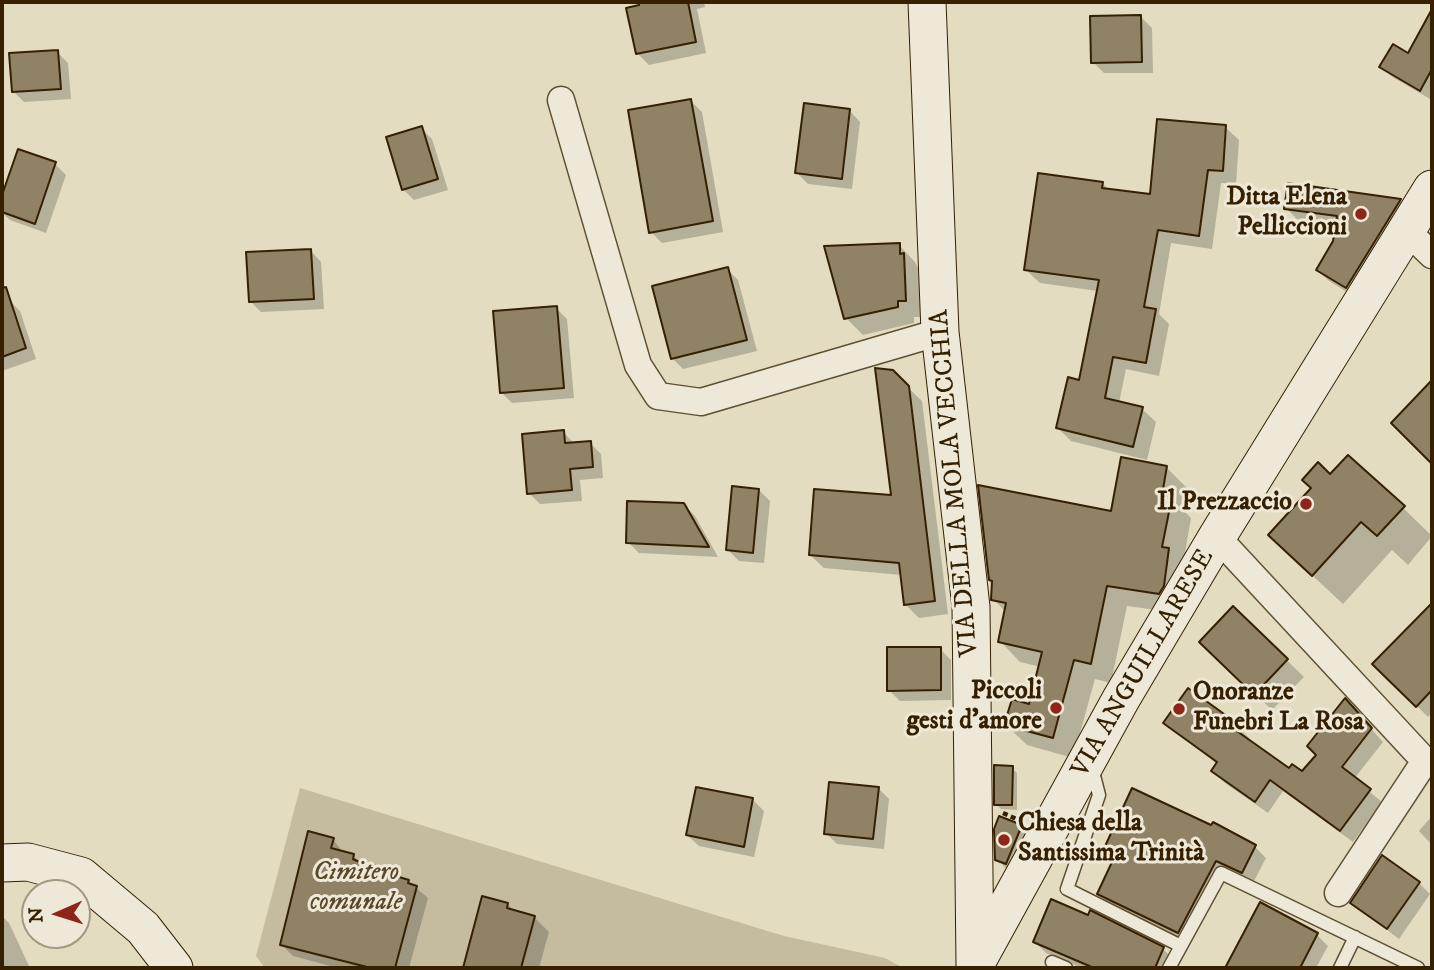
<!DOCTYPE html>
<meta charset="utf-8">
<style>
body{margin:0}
#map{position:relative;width:1434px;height:970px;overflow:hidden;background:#e3dcc1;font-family:"IM FELL DW Pica",serif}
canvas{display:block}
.frame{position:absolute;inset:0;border:4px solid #352001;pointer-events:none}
.north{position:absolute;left:21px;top:879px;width:70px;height:70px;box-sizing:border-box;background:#ede8d7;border:2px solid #a39881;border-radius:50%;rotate:267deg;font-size:19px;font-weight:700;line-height:28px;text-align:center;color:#352001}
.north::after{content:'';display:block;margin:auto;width:24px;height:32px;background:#8f2418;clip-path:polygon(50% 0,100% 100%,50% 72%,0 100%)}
</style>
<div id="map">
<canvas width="1434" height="970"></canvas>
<div class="frame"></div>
<div class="north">N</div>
</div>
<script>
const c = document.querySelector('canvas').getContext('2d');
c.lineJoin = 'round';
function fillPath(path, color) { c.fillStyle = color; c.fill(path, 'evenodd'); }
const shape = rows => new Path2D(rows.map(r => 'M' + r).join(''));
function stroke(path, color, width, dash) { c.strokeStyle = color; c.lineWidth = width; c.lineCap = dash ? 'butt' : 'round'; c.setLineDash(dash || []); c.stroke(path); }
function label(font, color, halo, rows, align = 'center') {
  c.font = font + ' "IM FELL DW Pica",serif'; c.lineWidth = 6; c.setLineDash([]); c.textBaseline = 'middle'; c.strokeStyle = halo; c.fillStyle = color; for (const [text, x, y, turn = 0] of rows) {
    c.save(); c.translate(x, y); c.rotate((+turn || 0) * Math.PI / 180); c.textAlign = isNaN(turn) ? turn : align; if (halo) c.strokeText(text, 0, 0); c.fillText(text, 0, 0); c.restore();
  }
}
fillPath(shape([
 [300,788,784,936,885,958,903,968,265,968,256,956]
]), '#c5bca0');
fillPath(shape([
 [640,2,704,2,705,7,697,9,706,53,649,65,637,53],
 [1141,17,1152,28,1153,73,1104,73,1093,62],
 [1421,33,1432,40,1430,99,1391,76,1382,67,1408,55],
 [57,52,68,63,71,99,24,102,13,91],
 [691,101,702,112,723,232,662,243,651,232],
 [849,110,860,122,852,189,808,184,797,173],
 [1225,127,1239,140,1236,184,1221,183,1212,249,1171,243,1159,314,1169,324,1159,376,1126,369,1119,403,1142,409,1156,422,1147,460,1071,441,1058,428,1081,382,1098,291,1040,283,1026,270,1102,183,1109,190,1152,196],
 [421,128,432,139,448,190,414,200,403,189],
 [19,151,55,164,66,175,46,233,10,220,2,213,2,200],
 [1289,185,1400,201,1411,212,1357,298,1329,281,1318,270,1335,242,1337,225,1297,219,1286,208],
 [899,245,915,262,920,272,922,317,914,317,914,323,863,335,846,318],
 [310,250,321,262,324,309,261,312,250,301],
 [727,269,738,280,757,351,683,369,672,358],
 [9,300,20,311,36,359,2,371,2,303],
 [556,308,567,319,574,398,512,403,501,392],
 [892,372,922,401,948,614,919,618,905,604,902,575,824,568,810,555,893,497],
 [563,432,575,444,590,443,601,454,603,478,580,480,582,501,540,504,529,493],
 [1166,467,1187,488,1183,510,1191,518,1183,564,1179,613,1127,606,1111,683,1095,679,1073,758,1027,745,1006,725,1030,706,1041,667,1020,662,1000,641,1006,612,993,599,1112,513],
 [1331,477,1403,508,1432,536,1408,565,1392,550,1343,604,1300,564],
 [759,490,770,501,764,563,739,561,728,550],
 [684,505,695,516,718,557,639,553,628,542],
 [1432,606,1432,712,1428,717,1375,664],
 [1233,608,1304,677,1272,710,1201,642],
 [940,649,951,660,951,700,900,701,889,690],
 [1357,713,1383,742,1354,779,1382,802,1353,842,1283,791,1268,813,1225,783,1213,771,1217,764,1165,723,1237,726,1249,738,1247,741,1290,770,1303,774],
 [1012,768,1017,773,1017,810,1001,809,996,804],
 [878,788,889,799,884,849,837,844,826,833],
 [753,800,764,811,754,857,699,846,687,835],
 [1432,816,1432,845,1419,831],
 [1214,825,1255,847,1266,858,1253,883,1227,871,1189,943,1111,905,1100,894,1112,866,1103,857],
 [1021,826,1043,848,1018,881,997,859],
 [333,839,343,853,353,856,362,865,408,881,428,898,409,968,338,968,293,956,282,945],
 [1419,883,1430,894,1399,939,1352,903],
 [483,898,507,904,515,912,535,918,549,932,539,968,465,968],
 [1261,905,1317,935,1328,946,1316,968,1227,968],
 [2,916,9,923,30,968,2,968],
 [1035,942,1163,949,1174,960,1171,968,1082,968,1046,953]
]), '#0003');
const building = shape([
 [639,2,688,2,696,42,636,54,626,8,639,5,639,2],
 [1432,9,1432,69,1420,91,1379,67,1393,44,1408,53,1432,9],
 [1141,15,1142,62,1091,63,1090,16,1141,15],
 [58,50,61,89,12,92,9,53,58,50],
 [691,99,713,221,649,233,628,110,691,99],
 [804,103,850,109,842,179,795,173,804,103],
 [1157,119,1226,125,1223,171,1208,170,1199,236,1158,230,1144,307,1156,309,1146,363,1113,357,1105,398,1143,407,1133,447,1056,428,1068,377,1079,380,1099,280,1024,270,1038,173,1103,182,1102,188,1150,194,1157,119],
 [422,126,438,179,402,190,386,137,422,126],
 [18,149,56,162,35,224,2,212,2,195,18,149],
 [1288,183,1401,199,1346,288,1316,270,1333,241,1337,216,1284,209,1288,183],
 [900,243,900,254,904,253,906,301,898,301,898,307,844,319,824,246,900,243],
 [311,249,314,299,249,302,246,252,311,249],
 [728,267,747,340,671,359,652,286,728,267],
 [6,287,26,348,2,357,2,288,6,287],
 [557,306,564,388,500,393,493,311,557,306],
 [875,368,893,370,909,386,935,601,904,605,899,563,809,555,814,489,891,495,875,368],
 [1432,380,1432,464,1391,423,1432,380],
 [564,430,565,443,591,441,593,467,570,469,572,490,527,494,522,434,564,430],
 [1348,455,1405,506,1377,536,1361,522,1312,576,1268,535,1311,488,1302,480,1318,462,1330,474,1348,455],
 [1121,457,1167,466,1162,495,1172,497,1162,547,1169,548,1164,586,1159,594,1107,586,1091,664,1074,660,1053,738,1004,725,1012,699,1029,704,1042,652,998,642,1006,603,991,600,992,581,989,580,978,485,1111,511,1121,457],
 [732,486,759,489,753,553,726,550,732,486],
 [627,501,684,503,709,547,626,543,627,501],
 [1432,603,1432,690,1416,707,1372,664,1432,603],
 [1233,606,1288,659,1254,695,1199,642,1233,606],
 [887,647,941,647,941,690,887,691,887,647],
 [1188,688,1238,724,1234,729,1289,768,1292,764,1302,771,1316,755,1307,746,1345,698,1372,728,1342,767,1371,789,1340,831,1270,780,1255,802,1211,771,1217,762,1163,723,1188,688],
 [994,765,1013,766,1012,805,994,805,994,765],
 [829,782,879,787,873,839,824,834,829,782],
 [696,787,753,798,744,847,686,835,696,787],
 [1132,788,1211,825,1213,822,1256,845,1242,873,1216,861,1178,933,1097,894,1112,862,1100,857,1132,788],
 [999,816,1022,825,1006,864,995,860,994,829,999,816],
 [308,831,334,838,331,848,354,854,353,859,382,872,409,880,408,883,417,886,395,968,371,968,280,945,308,831],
 [1382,855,1420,882,1387,929,1350,903,1382,855],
 [482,896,508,903,507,908,535,916,521,968,463,968,482,896],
 [1051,899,1088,915,1090,910,1164,947,1155,968,1094,968,1033,942,1051,899],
 [1260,902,1318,933,1300,968,1225,968,1260,902]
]);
fillPath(building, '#8f8265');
stroke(building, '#352001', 2);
const lane = shape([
 [1092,768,1099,795,1067,889,1179,945],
 [1052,962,1066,968],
 [1169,968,1221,873,1418,968],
 [1340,968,1355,937]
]);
const street = shape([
 [561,100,638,365,658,396,701,402,940,332],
 [1407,231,1432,255],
 [1217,537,1425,761,1338,893]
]);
const secondary = shape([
 [927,2,940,332,971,607,975,965],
 [2,863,28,862,81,876,143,928,174,968],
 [976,963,1121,699,1217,537,1432,189]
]);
stroke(lane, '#604f31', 15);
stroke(street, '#604f31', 29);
stroke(secondary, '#352001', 39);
stroke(shape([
 [1003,813,1021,821]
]), '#352001', 4.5, [5, 3.5]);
stroke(lane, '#ede8d7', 12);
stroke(street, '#ede8d7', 26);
stroke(secondary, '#ede8d7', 37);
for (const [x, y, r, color] of [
 [1361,214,7,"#8f2418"],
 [1306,504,7,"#8f2418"],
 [1056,708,7,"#8f2418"],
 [1179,709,7,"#8f2418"],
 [1004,840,7,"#8f2418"]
]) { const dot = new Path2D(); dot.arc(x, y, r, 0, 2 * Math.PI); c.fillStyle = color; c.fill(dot); stroke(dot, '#ede8d7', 2.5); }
label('bold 26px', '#352001', '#ede8d7', [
 ["Ditta Elena",1347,199],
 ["Pelliccioni",1347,229],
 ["Il Prezzaccio",1292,504],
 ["Piccoli",1042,693],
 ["gesti d'amore",1042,723],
 ["Onoranze",1193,694,"left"],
 ["Funebri La Rosa",1193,724,"left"],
 ["Chiesa della",1018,825,"left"],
 ["Santissima Trinità",1018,855,"left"]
], 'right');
label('26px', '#352001', '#ede8d7', [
 ["VIA DELLA MOLA VECCHIA",956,483,-95],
 ["VIA ANGUILLARESE",1144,664,-60]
]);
label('italic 26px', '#594729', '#ede8d7', [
 ["Cimitero",356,874],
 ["comunale",356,904]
]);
</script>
